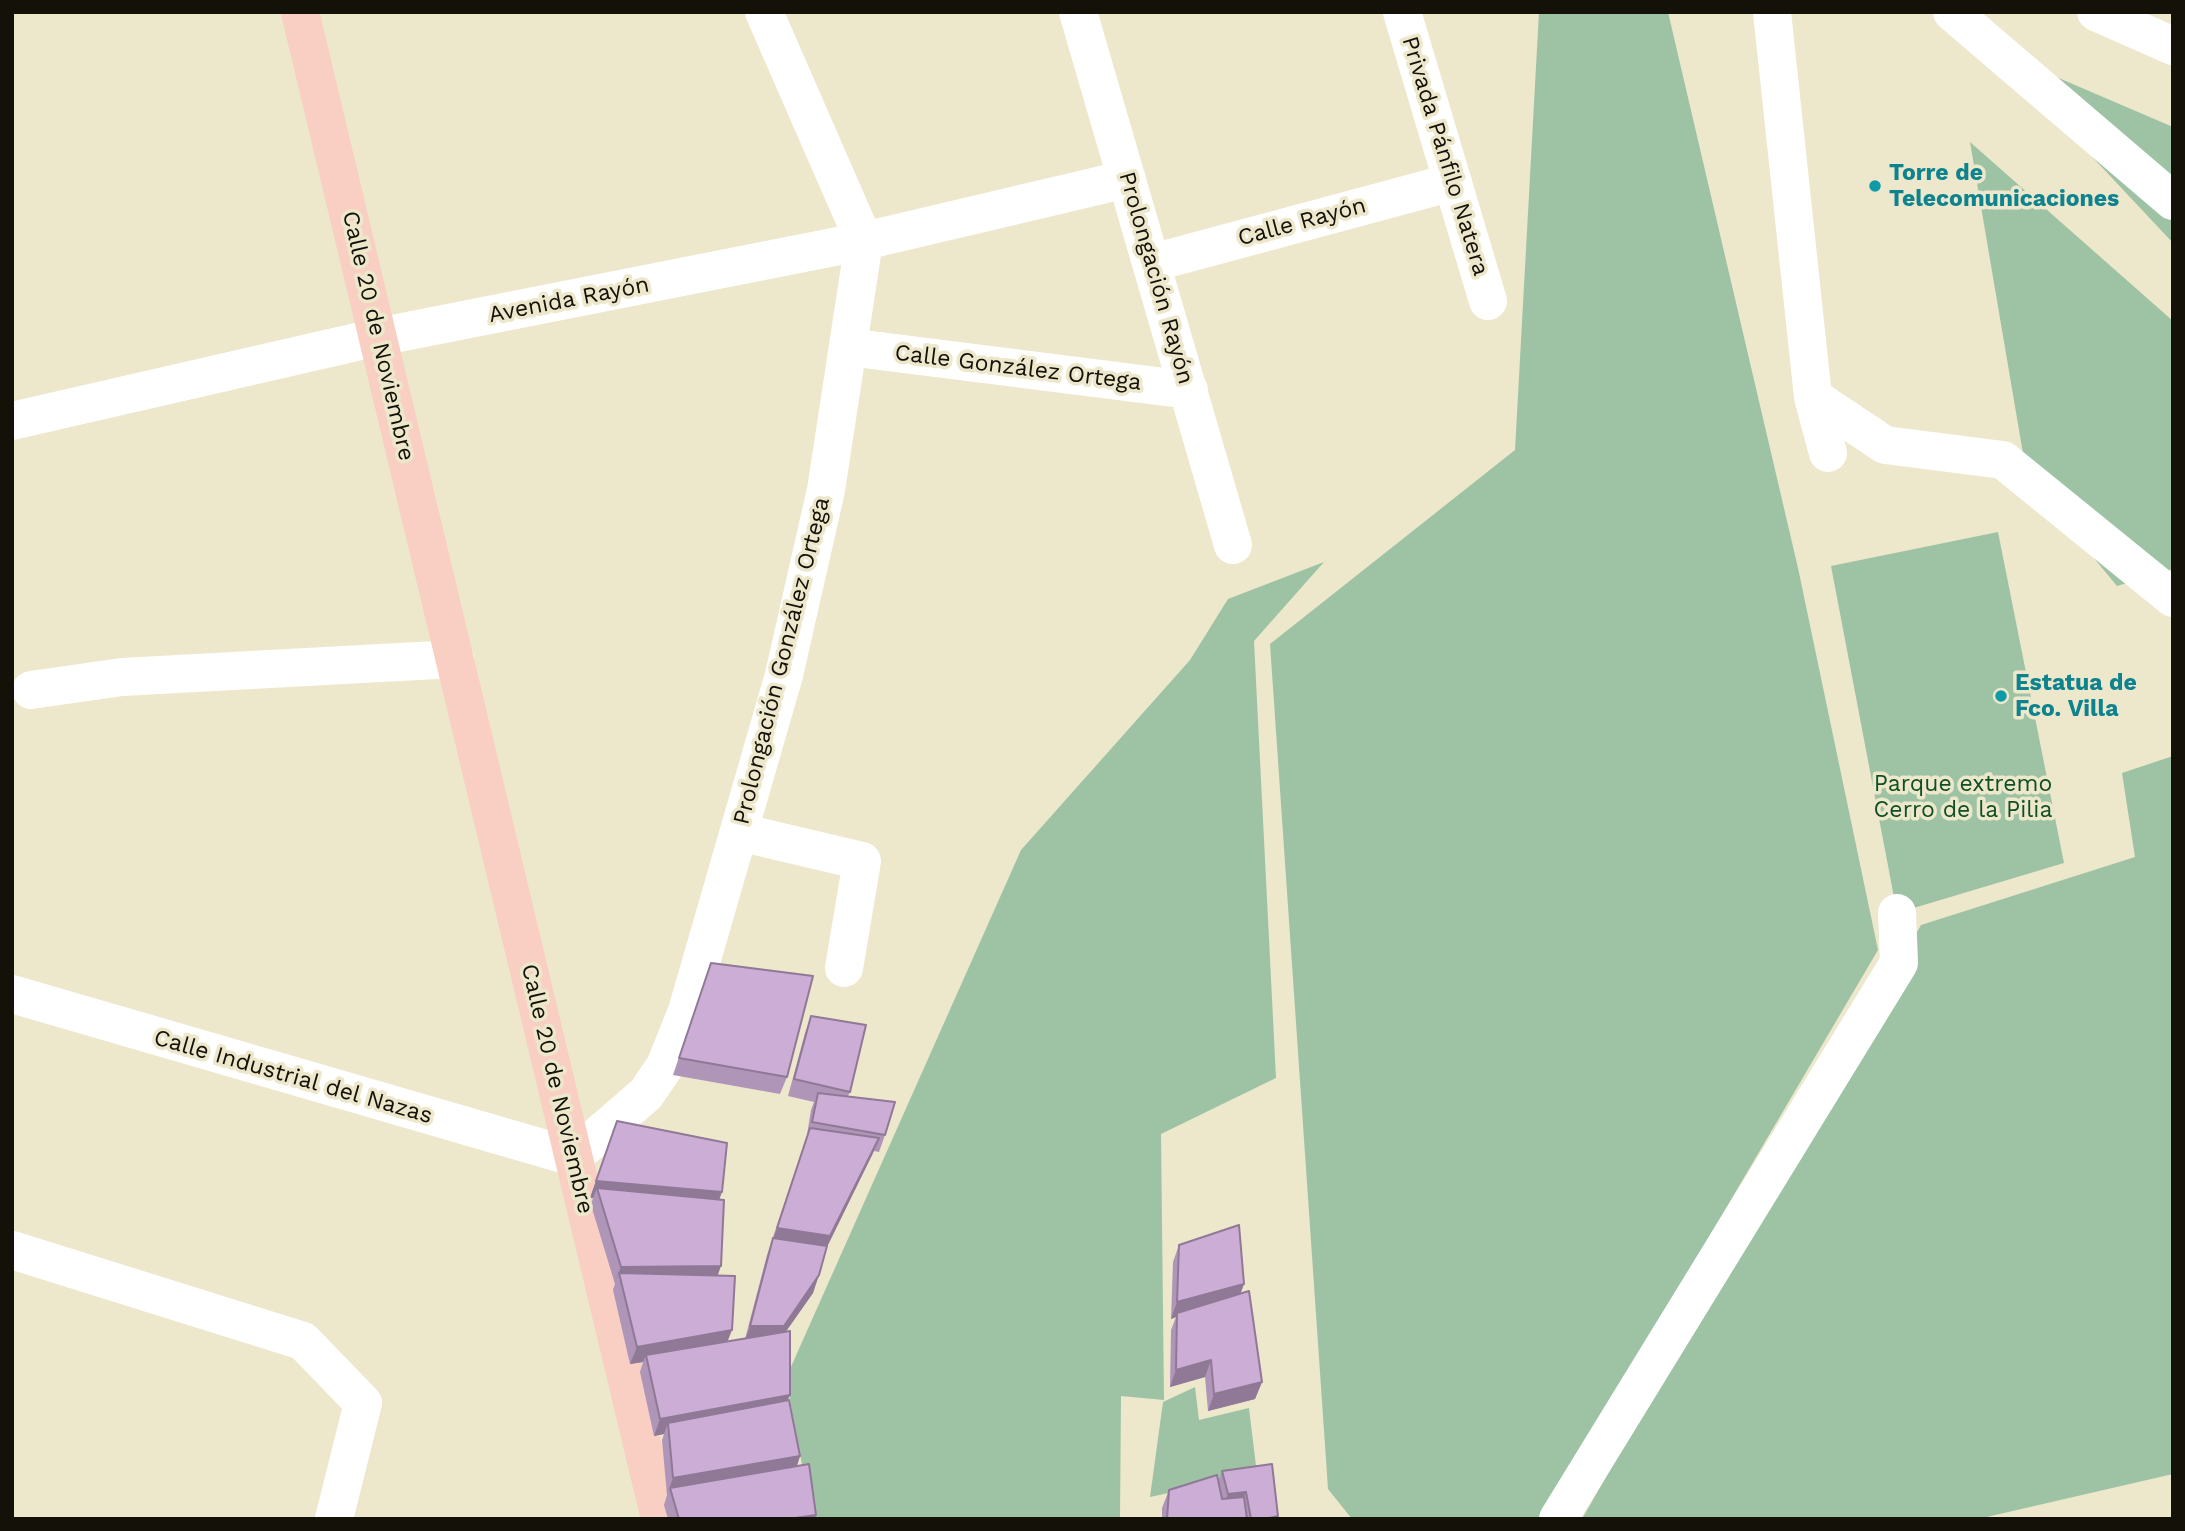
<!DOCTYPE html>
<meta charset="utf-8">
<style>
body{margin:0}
#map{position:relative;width:2185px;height:1531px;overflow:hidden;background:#ede7cc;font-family:"Work Sans",sans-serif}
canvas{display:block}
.frame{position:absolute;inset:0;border:14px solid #131108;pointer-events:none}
</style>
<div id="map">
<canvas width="2185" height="1531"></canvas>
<div class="frame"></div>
</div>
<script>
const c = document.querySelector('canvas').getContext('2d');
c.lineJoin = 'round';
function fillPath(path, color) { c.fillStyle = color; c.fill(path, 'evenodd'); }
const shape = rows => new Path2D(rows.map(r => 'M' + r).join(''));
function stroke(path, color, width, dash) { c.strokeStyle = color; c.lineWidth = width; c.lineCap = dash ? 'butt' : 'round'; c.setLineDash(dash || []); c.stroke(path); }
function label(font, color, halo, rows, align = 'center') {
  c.font = font + ' "Work Sans",sans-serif'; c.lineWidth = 7; c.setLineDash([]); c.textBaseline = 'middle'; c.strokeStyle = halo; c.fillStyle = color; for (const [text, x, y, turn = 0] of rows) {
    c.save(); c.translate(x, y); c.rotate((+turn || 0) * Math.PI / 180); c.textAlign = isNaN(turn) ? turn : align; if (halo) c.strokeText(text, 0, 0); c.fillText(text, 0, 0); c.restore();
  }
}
fillPath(shape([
 [1539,12,1668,12,1798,568,1878,950,1543,1519,1352,1519,1328,1489,1270,644,1515,450],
 [1991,49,2173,127,2173,243],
 [1970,142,2173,321,2173,569,2117,586,2027,477],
 [1998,532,2064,863,1897,913,1831,566],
 [1324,562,1254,641,1276,1078,1161,1134,1164,1400,1121,1396,1120,1519,812,1519,786,1378,1021,850,1190,660,1228,599],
 [2173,756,2173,1474,1978,1519,1582,1519,1921,925,2135,857,2122,773],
 [1195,1387,1199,1420,1249,1408,1257,1474,1150,1497,1163,1402]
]), '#9ec3a4');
stroke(shape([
 [1078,12,1233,545],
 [1402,12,1488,301],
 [1772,12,1813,397,1828,453],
 [1952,12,2173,201],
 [2096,12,2173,46],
 [1152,263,1453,182],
 [848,347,1189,390],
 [1813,397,1885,445,2003,460,2173,598],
 [12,421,378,337,864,241,1127,179],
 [31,690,122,677,455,659],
 [739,832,862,861,844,968],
 [12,994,573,1157,646,1094,665,1066,687,1011,784,675,826,490,864,241,764,12],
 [12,1250,303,1341,363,1403,334,1519],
 [1558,1519,1899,963,1897,913]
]), '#fff', 38);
stroke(shape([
 [300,12,660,1519]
]), '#f8cfc2', 38);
fillPath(shape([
 [705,980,787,1077,780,1094,673,1075],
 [811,1016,850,1092,848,1096,885,1135,879,1152,874,1151,827,1247,813,1293,785,1332,788,1400,800,1456,797,1466,816,1515,815,1519,668,1519,664,1505,667,1495,662,1440,664,1434,654,1436,640,1372,643,1362,630,1364,613,1290,615,1284,591,1205,593,1198,590,1198,617,1121,720,1200,718,1276,728,1341,745,1339,767,1255,807,1135,811,1110,814,1102,788,1096,805,1033],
 [1179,1245,1241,1293,1262,1382,1255,1399,1208,1411,1205,1377,1170,1387,1171,1330,1176,1317,1171,1319,1173,1262],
 [1222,1471,1277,1519,1162,1519,1162,1508,1169,1490,1218,1482]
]), '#af95b8');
fillPath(shape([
 [879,1138,872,1155,824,1253,773,1239,777,1228],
 [596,1181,722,1192,716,1209,597,1188,593,1198,590,1198],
 [721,1266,715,1283,619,1273,614,1284,621,1267],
 [819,1275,813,1293,778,1343,744,1343,750,1326],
 [1244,1284,1238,1301,1177,1313,1176,1317,1171,1319,1177,1302],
 [732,1330,725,1348,646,1355,643,1362,630,1364,637,1347],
 [1211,1360,1205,1377,1170,1387,1176,1370],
 [1262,1382,1255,1399,1208,1411,1214,1394],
 [790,1395,783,1412,668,1423,664,1434,654,1436,660,1419],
 [800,1456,794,1474,670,1488,667,1495,673,1478],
 [1246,1492,1239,1509,1222,1511,1228,1494],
 [816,1515,815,1519,788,1519]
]), '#8f7996');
const building = shape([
 [711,963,813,976,787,1077,679,1058,711,963],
 [811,1016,866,1025,850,1092,794,1079,811,1016],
 [818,1093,895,1102,885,1135,812,1122,818,1093],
 [617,1121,727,1143,722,1192,596,1181,617,1121],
 [810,1128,879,1138,830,1236,777,1228,810,1128],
 [597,1188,724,1200,721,1266,621,1267,597,1188],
 [1239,1225,1244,1284,1177,1302,1179,1245,1239,1225],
 [773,1238,827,1246,819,1275,784,1326,750,1326,773,1238],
 [619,1273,735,1276,732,1330,637,1347,619,1273],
 [1249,1291,1262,1382,1214,1394,1211,1360,1176,1370,1177,1313,1249,1291],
 [790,1331,790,1395,660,1419,646,1355,790,1331],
 [789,1400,800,1456,673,1478,668,1423,789,1400],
 [809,1464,816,1515,788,1519,679,1519,670,1488,809,1464],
 [1272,1464,1278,1516,1265,1519,1251,1519,1246,1492,1228,1494,1222,1471,1272,1464],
 [1217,1475,1222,1499,1244,1497,1247,1519,1167,1519,1169,1490,1217,1475]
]);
fillPath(building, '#ccadd6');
stroke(building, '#8f7996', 2);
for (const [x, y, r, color] of [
 [1875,186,7,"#0f9aa8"],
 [2001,696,7,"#0f9aa8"]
]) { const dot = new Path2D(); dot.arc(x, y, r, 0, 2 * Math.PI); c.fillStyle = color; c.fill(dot); stroke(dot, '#ede7cc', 2.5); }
label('23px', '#131108', '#ede7cc', [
 ["Privada Pánfilo Natera",1445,156,73],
 ["Calle Rayón",1302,222,-15],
 ["Prolongación Rayón",1156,278,74],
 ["Avenida Rayón",569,300,-11],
 ["Calle 20 de Noviembre",378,336,77],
 ["Calle González Ortega",1018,368,7],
 ["Prolongación González Ortega",782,661,-76],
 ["Calle Industrial del Nazas",293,1077,16],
 ["Calle 20 de Noviembre",557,1089,77]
]);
label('bold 23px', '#0d838f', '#ede7cc', [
 ["Torre de",1889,173],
 ["Telecomunicaciones",1889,199],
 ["Estatua de",2015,683],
 ["Fco. Villa",2015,709]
], 'left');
label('23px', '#0e4f24', '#ede7cc', [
 ["Parque extremo",1963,784],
 ["Cerro de la Pilia",1963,810]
]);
</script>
